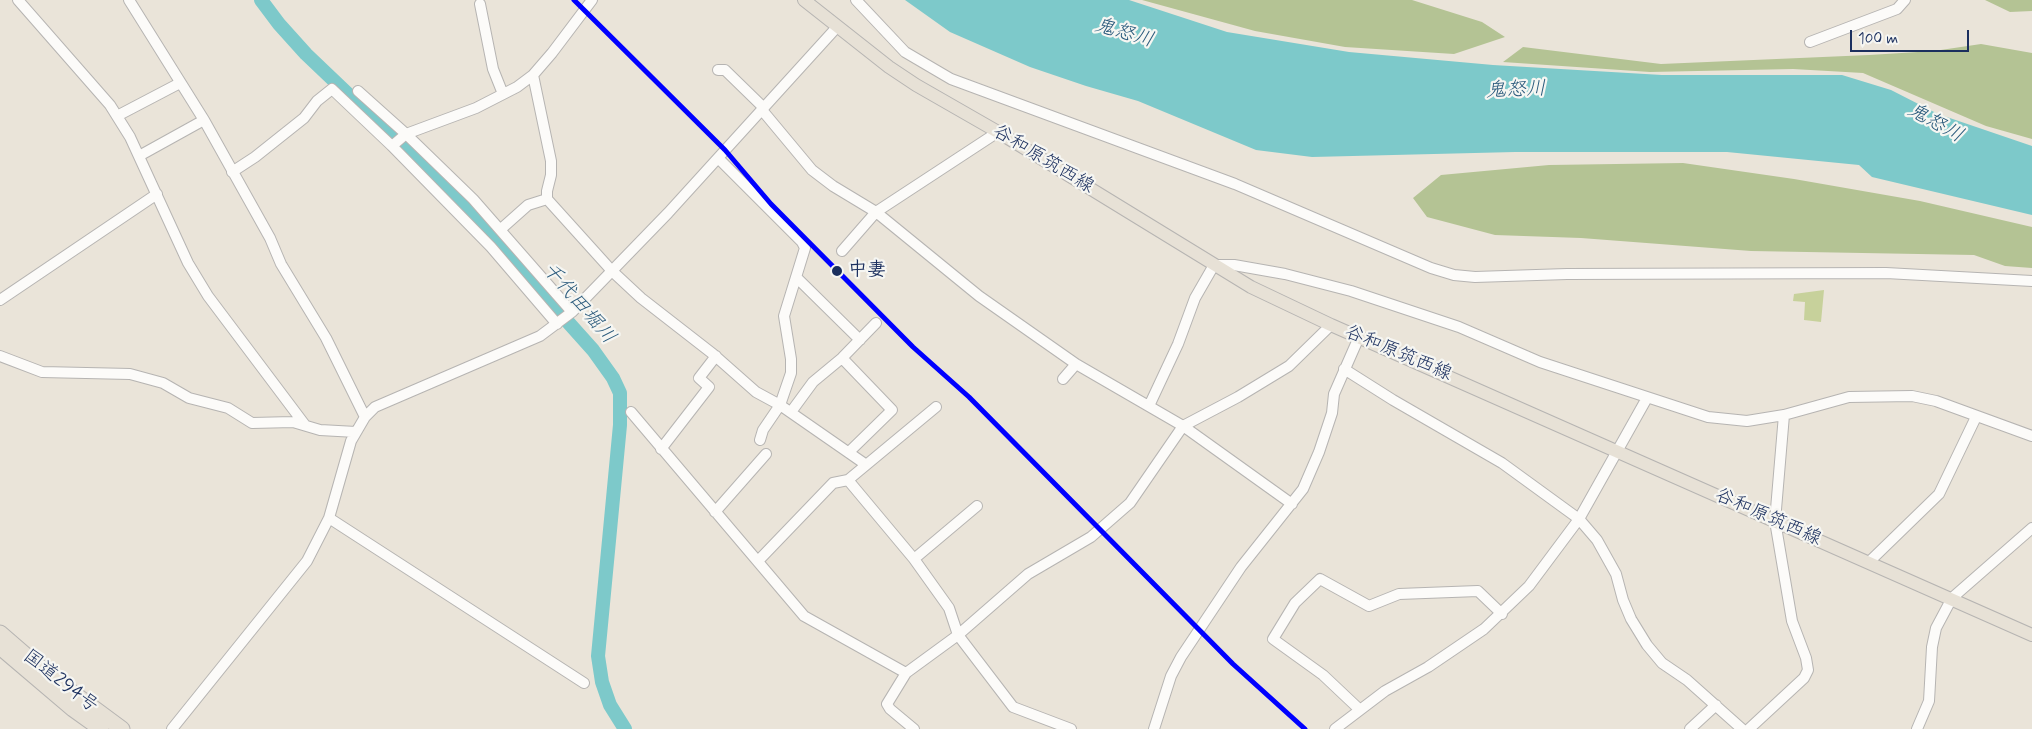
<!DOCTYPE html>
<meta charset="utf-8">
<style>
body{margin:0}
#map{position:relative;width:2032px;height:729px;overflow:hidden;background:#eae4d9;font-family:Mynerve,sans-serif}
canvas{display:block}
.scale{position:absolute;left:1850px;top:30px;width:119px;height:22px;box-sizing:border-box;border:2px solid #1b2f5e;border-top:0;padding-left:6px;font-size:15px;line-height:18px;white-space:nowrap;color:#1b2f5e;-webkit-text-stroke:4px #f6f6f2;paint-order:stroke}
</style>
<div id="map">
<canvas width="2032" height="729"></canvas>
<div class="scale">100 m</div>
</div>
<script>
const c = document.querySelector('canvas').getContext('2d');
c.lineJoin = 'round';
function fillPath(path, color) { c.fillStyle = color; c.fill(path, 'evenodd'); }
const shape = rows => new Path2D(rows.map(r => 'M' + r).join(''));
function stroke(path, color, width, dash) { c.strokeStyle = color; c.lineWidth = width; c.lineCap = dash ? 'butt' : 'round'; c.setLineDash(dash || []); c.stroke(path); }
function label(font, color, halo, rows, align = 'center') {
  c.font = font + ' Mynerve,"Klee One",sans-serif'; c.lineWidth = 4.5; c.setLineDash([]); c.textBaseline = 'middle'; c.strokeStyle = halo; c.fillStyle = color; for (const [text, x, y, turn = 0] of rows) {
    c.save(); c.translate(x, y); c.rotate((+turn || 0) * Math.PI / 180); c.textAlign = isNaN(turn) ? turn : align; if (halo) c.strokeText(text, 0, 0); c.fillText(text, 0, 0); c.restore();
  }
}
fillPath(shape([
 [1824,290,1821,322,1804,320,1805,302,1793,301,1794,294]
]), '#c7d19b');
fillPath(shape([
 [1142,0,1412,0,1482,22,1505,37,1454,54,1345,47,1255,31],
 [1985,0,2032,0,2032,11,2010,12],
 [1981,44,2032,53,2032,139,1986,126,1863,73,1793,69,1650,72,1503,62,1523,47,1661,64,1869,55,1934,51],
 [1683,163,1794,179,1920,201,2032,227,2032,268,2005,266,1974,255,1751,251,1581,238,1495,235,1427,217,1413,198,1441,175,1549,165]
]), '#b4c394');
fillPath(shape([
 [905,0,1129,0,1227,32,1349,52,1493,65,1662,75,1842,75,1891,90,1938,114,2032,146,2032,215,1872,177,1859,165,1727,152,1515,152,1312,157,1256,150,1138,101,1086,86,1030,67,950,32]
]), '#7dc9ca');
stroke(shape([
 [261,0,279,24,306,54,455,196,593,350,613,378,620,393,620,425,598,656,602,682,610,705,625,729]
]), '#7dc9ca', 14);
const minor = shape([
 [18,0,110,105,130,137,188,263,208,296,305,425],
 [129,0,204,120,270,238,281,264,326,338,365,417],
 [856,0,905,52,951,79,1235,184,1431,268,1454,275,1475,277,1567,274,1886,273,2032,281],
 [480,4,493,69,503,94],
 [1810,42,1897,9,1905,0],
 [718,70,725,70,764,108],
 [533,75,551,161,551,175,547,191,547,199],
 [358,91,406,134,473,199,572,312],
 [762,110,812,170,833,186,876,212,979,296,1076,364,1183,426,1292,504],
 [117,116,180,83],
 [392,146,406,134,476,108,517,87,533,75,552,53,592,0],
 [139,156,204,120],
 [718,158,802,242,805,248,784,316,791,359,791,373,780,405,763,430,760,440],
 [232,172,255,157,304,118,317,101,332,89,392,146,491,247,557,324],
 [501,229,528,205,547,199,612,271,641,298,713,354,756,392,780,405,865,464],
 [842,251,876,212,998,132],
 [796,277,860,340],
 [0,300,157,194],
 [0,356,42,372,130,374,163,383,189,398,228,408,252,423,293,422,320,430,356,432],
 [842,358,892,410,849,452],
 [1344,369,1393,400,1502,463,1579,519,1597,540,1616,574,1623,600,1631,619,1647,645,1662,663,1687,680,1742,729],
 [1063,379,1076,364],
 [1149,406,1178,344,1195,298,1214,265,1234,265,1285,274,1351,291,1459,327,1540,362,1708,417,1747,421,1784,415,1849,397,1912,396,1936,401,2032,436],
 [631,412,804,616,906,673],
 [791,412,813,382,842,358,876,323],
 [661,449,709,387,699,378,716,356],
 [848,480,914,559,949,608,958,635,1013,707,1071,729],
 [715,512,766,454],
 [329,518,584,683],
 [914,559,977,506],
 [758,561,833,483,848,480,936,407],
 [1869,562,1939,494,1976,417],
 [1359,709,1323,675,1273,639,1295,603,1320,579,1369,606,1399,594,1478,591,1502,614],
 [172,729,307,561,329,518,351,441,365,417,375,407,540,336,572,312,668,213,837,27],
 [914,729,890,709,887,704,906,673,958,635,1028,574,1091,537,1130,503,1183,426,1238,397,1289,366,1331,325],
 [1154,729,1171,676,1181,657,1241,567,1303,489,1319,452,1332,413,1334,394,1359,337],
 [1335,729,1385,691,1428,667,1484,629,1529,586,1579,519,1647,398],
 [1690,729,1716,705],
 [1749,729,1804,678,1808,670,1806,658,1792,621,1775,521,1784,415],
 [1917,729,1929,701,1932,647,1936,628,1952,598,2032,528]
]);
const major = shape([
 [804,0,889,67,916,85,998,132,1251,287,1331,325,2032,635]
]);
const highway = shape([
 [0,633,45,672,122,729],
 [0,647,73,709,101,729]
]);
stroke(minor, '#b6b4b2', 12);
stroke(major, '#b6b4b2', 14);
stroke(highway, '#b6b4b2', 17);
stroke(minor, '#fcfbf9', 10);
stroke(major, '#e7e1d6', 12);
stroke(highway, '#e7e1d6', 15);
stroke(shape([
 [574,0,725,150,771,204,913,347,969,397,1233,664,1305,729]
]), '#00f', 5);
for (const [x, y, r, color] of [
 [837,271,6,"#1b2f5e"]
]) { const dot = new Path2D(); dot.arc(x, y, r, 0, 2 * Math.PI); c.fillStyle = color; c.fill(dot); stroke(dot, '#f6f6f2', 2); }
label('19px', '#1b2f5e', '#f6f6f2', [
 ["谷和原筑西線",1043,160,31],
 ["谷和原筑西線",1398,354,23],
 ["谷和原筑西線",1768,518,24],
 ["国道294号",60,682,38]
]);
label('bold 19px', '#1b2f5e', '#f6f6f2', [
 ["中妻",848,271]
], 'left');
label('italic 20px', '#2a5a7c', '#f6f6f2', [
 ["鬼怒川",1124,34,16],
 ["鬼怒川",1516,91,-2],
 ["鬼怒川",1935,124,29],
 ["千代田堀川",578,304,49]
]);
</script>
